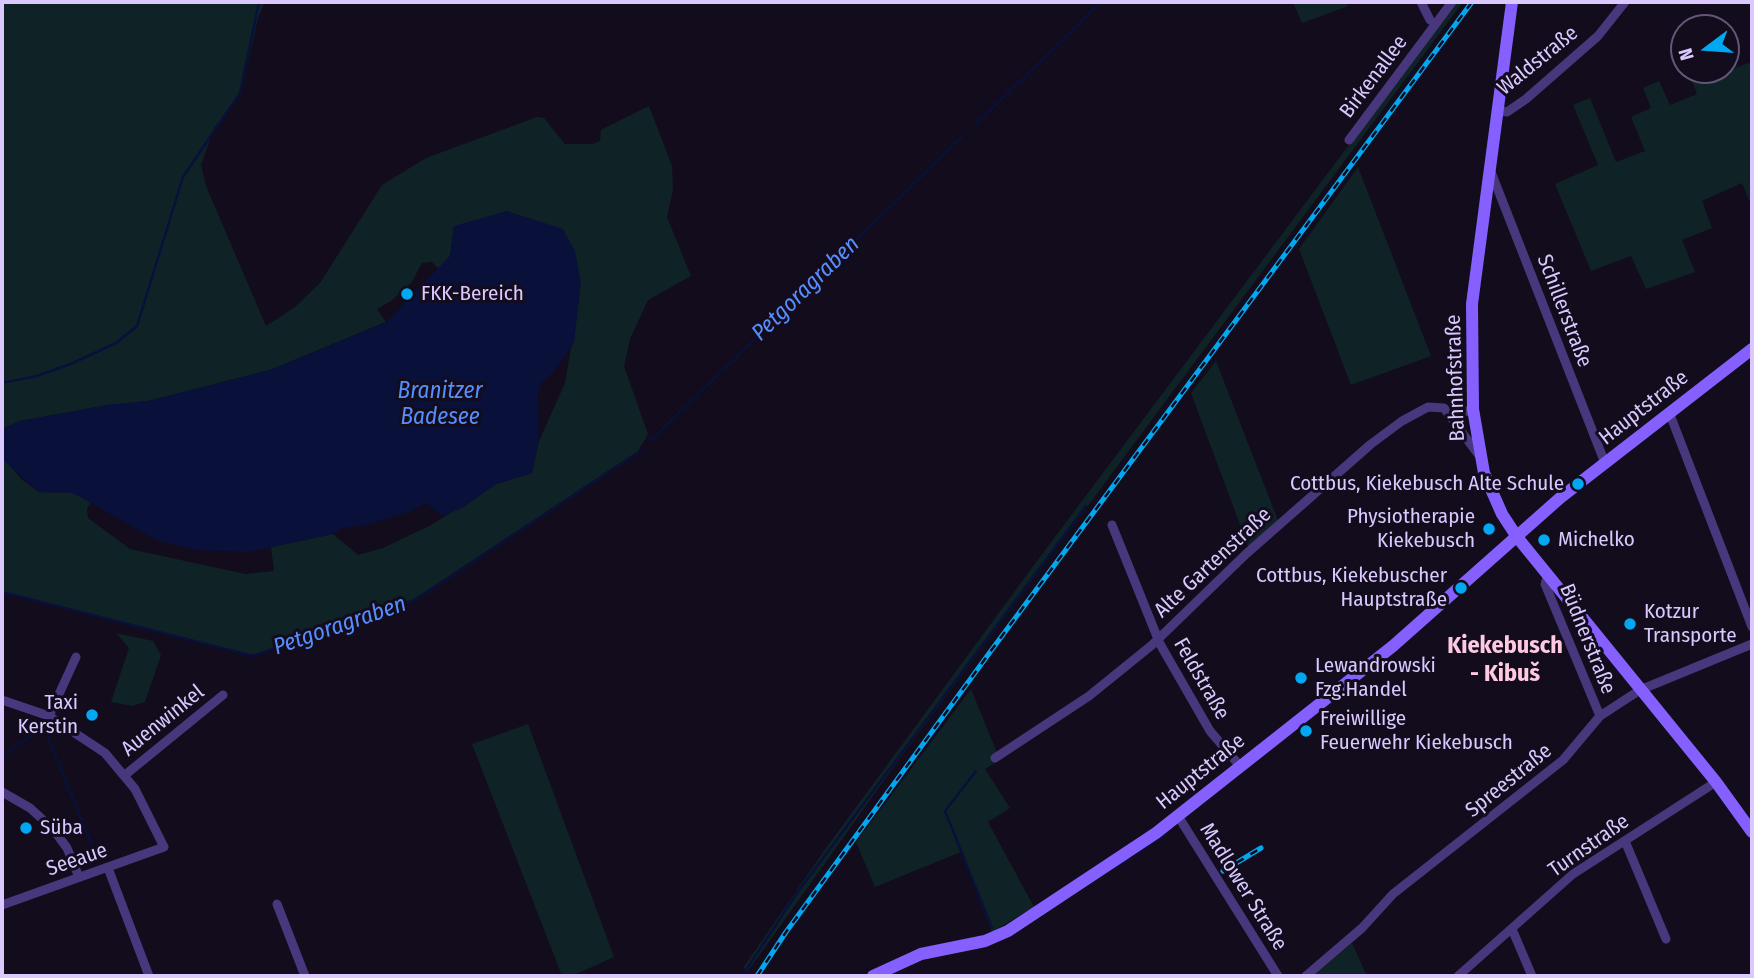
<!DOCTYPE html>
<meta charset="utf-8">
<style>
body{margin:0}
#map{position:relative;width:1754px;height:978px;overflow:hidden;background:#120c1d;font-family:"Fira Sans Condensed",sans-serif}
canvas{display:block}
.frame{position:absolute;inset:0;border:4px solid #dac8ff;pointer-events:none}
.north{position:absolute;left:1670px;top:14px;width:70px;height:70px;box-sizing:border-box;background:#120c1d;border:2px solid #625777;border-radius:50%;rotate:254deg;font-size:19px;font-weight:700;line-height:28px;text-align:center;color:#dac8ff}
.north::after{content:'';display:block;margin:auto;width:24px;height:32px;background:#02a7f1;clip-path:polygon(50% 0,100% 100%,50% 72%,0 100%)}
</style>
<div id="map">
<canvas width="1754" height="978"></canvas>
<div class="frame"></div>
<div class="north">N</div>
</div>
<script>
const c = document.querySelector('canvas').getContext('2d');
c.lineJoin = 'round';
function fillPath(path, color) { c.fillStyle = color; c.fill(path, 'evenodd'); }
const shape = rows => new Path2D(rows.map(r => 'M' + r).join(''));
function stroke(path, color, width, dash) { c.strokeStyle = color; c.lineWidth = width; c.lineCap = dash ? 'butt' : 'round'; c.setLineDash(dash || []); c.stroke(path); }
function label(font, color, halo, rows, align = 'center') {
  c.font = font + ' "Fira Sans Condensed",sans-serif'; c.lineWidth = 6; c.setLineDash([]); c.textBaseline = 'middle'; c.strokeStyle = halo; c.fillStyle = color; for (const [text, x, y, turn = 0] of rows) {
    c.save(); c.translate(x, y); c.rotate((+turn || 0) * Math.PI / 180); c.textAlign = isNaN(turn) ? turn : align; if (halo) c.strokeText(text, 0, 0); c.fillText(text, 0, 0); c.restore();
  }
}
fillPath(shape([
 [2,2,265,2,258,18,241,93,214,128,201,165,206,186,266,326,295,307,320,283,382,185,426,158,537,117,544,118,565,144,592,144,600,141,601,130,649,106,672,166,673,190,667,217,691,276,648,300,630,339,624,366,648,434,638,451,414,599,253,655,2,593,2,455,21,479,39,492,73,493,91,502,87,509,88,518,130,549,245,574,274,571,271,547,333,534,358,555,383,548,431,525,496,484,532,473,539,441,565,383,576,318,464,224,454,226,450,256,439,269,432,262,422,263,412,282,391,301,377,309,386,322,270,370,148,401,108,405,20,421,2,429],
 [1293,2,1346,2,1348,6,1302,23],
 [1456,2,1463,2,900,758,748,971,743,968,826,848,1034,565],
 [1726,56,1732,69,1752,62,1752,207,1742,183,1702,201,1712,228,1682,240,1695,272,1646,289,1631,256,1591,271,1555,184,1598,165,1573,105,1590,98,1616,162,1645,151,1631,117,1651,108,1643,88,1659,81,1670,105,1697,94,1688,70,1726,70],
 [1358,167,1431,356,1351,385,1299,249],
 [1216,361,1279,523,1249,549,1191,393],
 [116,633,153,641,161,655,145,702,132,706,111,702,129,648],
 [971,689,1000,760,985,769,1010,808,988,822,1034,907,992,932,961,852,875,887,856,842],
 [528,724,614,957,572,976,562,976,472,744],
 [1352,943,1367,976,1315,976,1314,975]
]), '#0f2327');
fillPath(shape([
 [507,211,563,229,575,251,581,283,574,343,553,373,542,382,538,393,539,441,532,473,496,484,464,507,442,516,426,503,409,512,371,524,343,528,333,534,248,552,196,550,156,540,73,493,39,492,4,461,2,429,20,421,108,405,148,401,270,370,386,322,450,256,454,226]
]), '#091039');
stroke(shape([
 [975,125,1101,2],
 [2,383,37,376,73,363,116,343,137,326,183,177,240,93,259,2],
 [650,441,962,137],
 [2,592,253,656,414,601,642,450],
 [2,755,44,727,97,858],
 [976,771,945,811,992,928],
 [1138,852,1166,834],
 [1117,867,1131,857],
 [742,976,797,893,1086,506]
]), '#091039', 2.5);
stroke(shape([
 [1421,2,1430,20],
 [1499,111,1507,112,1526,99,1598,36,1625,2],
 [1349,140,1452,2],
 [1491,172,1605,463],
 [1669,412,1752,627],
 [1450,417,1473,409],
 [1112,525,1160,644,1210,731,1240,766],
 [1548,575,1545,584,1600,716],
 [2,700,49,716,105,753,135,789,164,847,2,905],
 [49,716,76,657],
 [995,758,1089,696,1152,645,1246,554,1371,444,1402,421,1428,407,1444,408,1478,454],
 [125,775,223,695],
 [2,792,30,808,53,829,67,848,79,877],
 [1178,816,1278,976],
 [1625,841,1666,939],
 [108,868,149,976],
 [277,904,305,976],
 [1512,929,1532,976],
 [1306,976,1362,928,1393,894,1563,760,1600,716,1640,690,1752,644],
 [1458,976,1573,874,1716,782]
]), '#48377c', 9);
stroke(shape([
 [1512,2,1472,304,1473,409,1484,473,1502,514,1517,537,1716,782,1752,832],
 [873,976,921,954,985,941,1008,931,1156,833,1393,646,1560,498,1752,349]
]), '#8560fe', 12);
const rail = shape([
 [1223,871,1261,848],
 [757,976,786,932,993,648,1472,2]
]);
stroke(rail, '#02a7f1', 5);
stroke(rail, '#120c1d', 2.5, [8]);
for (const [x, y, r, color] of [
 [407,294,7,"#02a7f1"],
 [1578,484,7,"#02a7f1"],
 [1489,529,7,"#02a7f1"],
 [1544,540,7,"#02a7f1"],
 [1461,588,7,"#02a7f1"],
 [1630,624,7,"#02a7f1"],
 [1301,678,7,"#02a7f1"],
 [92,715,7,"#02a7f1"],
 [1306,731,7,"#02a7f1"],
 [26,828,7,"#02a7f1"]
]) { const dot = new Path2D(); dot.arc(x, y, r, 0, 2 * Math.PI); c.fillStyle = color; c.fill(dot); stroke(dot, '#120c1d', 2.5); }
label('21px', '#dac8ff', '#120c1d', [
 ["Waldstraße",1538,61,-39],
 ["Birkenallee",1374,77,-53],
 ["Schillerstraße",1564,311,69],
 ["Bahnhofstraße",1456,378,-92],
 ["Hauptstraße",1644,408,-38],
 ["Alte Gartenstraße",1213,563,-43],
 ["Büdnerstraße",1587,639,68],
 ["Feldstraße",1201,679,60],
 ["Auenwinkel",163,721,-39],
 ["Hauptstraße",1201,772,-39],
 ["Spreestraße",1509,781,-39],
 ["Turnstraße",1589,846,-35],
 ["Seeaue",77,860,-19],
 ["Madlower Straße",1243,887,58]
]);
label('21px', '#dac8ff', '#120c1d', [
 ["FKK-Bereich",421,294],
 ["Cottbus, Kiekebusch Alte Schule",1564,484,"right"],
 ["Physiotherapie",1475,517,"right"],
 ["Kiekebusch",1475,541,"right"],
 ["Michelko",1558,540],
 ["Cottbus, Kiekebuscher",1447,576,"right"],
 ["Hauptstraße",1447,600,"right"],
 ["Kotzur",1644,612],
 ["Transporte",1644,636],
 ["Lewandrowski",1315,666],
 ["Fzg.Handel",1315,690],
 ["Taxi",78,703,"right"],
 ["Kerstin",78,727,"right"],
 ["Freiwillige",1320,719],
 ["Feuerwehr Kiekebusch",1320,743],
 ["Süba",40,828]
], 'left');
label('italic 23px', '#578efe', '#120c1d', [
 ["Petgoragraben",806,289,-44],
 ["Branitzer",440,392],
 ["Badesee",440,418],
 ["Petgoragraben",340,626,-19]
]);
label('bold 24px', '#ffcae1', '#120c1d', [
 ["Kiekebusch",1505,646],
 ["- Kibuš",1505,674]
]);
</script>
